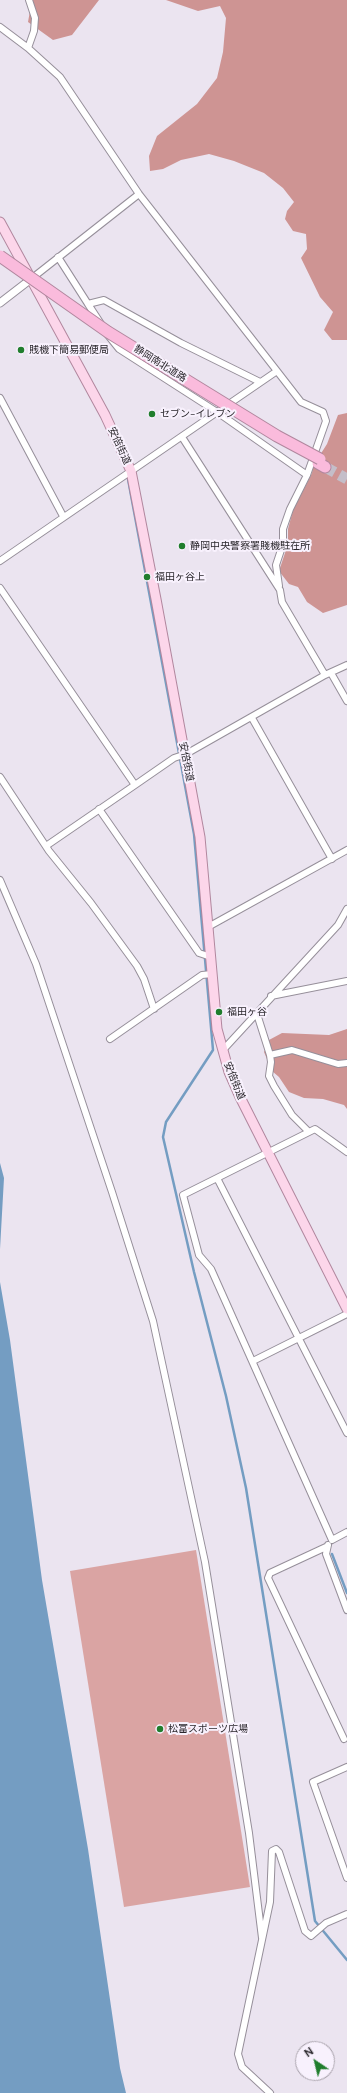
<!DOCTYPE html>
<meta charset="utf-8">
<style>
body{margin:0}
#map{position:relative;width:347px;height:2093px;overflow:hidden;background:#ebe4f0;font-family:"DM Sans",sans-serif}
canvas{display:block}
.north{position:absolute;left:295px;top:2041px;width:40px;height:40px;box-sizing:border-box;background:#f8f1fd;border:1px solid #a6a0a9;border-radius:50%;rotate:325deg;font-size:11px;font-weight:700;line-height:16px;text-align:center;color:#2a272c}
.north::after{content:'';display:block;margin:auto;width:14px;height:18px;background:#207d2d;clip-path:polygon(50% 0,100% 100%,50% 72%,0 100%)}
</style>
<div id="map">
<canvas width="347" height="2093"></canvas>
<div class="north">N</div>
</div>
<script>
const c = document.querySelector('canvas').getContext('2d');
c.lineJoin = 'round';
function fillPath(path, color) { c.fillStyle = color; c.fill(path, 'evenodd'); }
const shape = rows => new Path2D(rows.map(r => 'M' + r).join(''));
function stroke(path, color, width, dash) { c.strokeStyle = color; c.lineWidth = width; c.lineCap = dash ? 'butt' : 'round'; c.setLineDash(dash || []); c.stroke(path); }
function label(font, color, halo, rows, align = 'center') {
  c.font = font + ' "DM Sans","Noto Sans JP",sans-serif'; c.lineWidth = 4; c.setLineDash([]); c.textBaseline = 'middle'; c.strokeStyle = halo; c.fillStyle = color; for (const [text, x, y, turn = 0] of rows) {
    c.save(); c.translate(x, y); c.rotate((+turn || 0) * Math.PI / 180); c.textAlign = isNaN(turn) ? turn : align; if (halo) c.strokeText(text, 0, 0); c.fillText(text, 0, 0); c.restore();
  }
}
fillPath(shape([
 [196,1550,250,1887,124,1907,70,1571]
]), '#daa4a3');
fillPath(shape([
 [32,0,99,0,72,35,53,40,28,22],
 [166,0,347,0,347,340,332,340,324,330,333,312,320,297,301,258,307,249,306,234,293,231,285,219,287,211,294,202,283,188,264,173,234,161,209,154,181,160,163,169,150,171,149,156,157,136,197,104,217,78,223,52,226,18,220,6,198,11],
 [347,413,347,605,323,613,307,602,298,587,289,584,279,571,288,544,288,529,293,510,312,473,313,466,327,444,338,415],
 [347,1029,347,1109,344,1105,323,1099,304,1098,289,1092,279,1077,272,1071,264,1052,269,1040,282,1033,329,1035]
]), '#ce9493');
fillPath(shape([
 [0,1163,4,1178,0,1249],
 [0,1282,10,1340,42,1580,88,1849,120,2068,126,2093,0,2093]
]), '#749dc2');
stroke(shape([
 [128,479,194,834,213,1050,166,1122,163,1137,194,1272,226,1396,246,1488,315,1921,347,1960],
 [332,1554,347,1593]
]), '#749dc2', 2.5);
stroke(shape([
 [325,467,347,479]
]), '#c4bec9', 11, [11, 5.5]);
const minor = shape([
 [0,27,28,48,60,77,139,194,277,371,0,561],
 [28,48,34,31,35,18,29,0],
 [58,257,88,304,104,300,181,343,260,382],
 [31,279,139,194],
 [88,304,101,324],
 [107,334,119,349,217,412,307,475],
 [277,371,301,402,323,412,326,421,307,475,290,509,283,529,283,544,276,565,279,586],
 [0,398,63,516],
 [182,437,280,590,282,602,325,675],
 [0,588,135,785,174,758,186,754,325,675,347,665],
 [331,673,347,701],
 [252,718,332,859],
 [0,777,49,851,91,903,137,966,144,979,154,1009],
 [99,809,199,953,211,957],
 [46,846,135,785],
 [0,880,36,964,112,1192,153,1321,205,1562,249,1833,262,1938],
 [208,927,347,850],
 [271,996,347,981],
 [257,1014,270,1055,271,1062,269,1076,274,1086,292,1115,309,1132],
 [110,1039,202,975,212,974],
 [223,1050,338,925,347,909],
 [270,1055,292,1050,338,1064,347,1063],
 [347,1152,315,1129,183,1195,199,1255,211,1269,332,1540,347,1532],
 [217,1178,347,1433],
 [253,1361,347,1314],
 [328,1545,326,1554,347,1610],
 [326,1547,270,1573,268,1578,344,1739],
 [347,1767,313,1782,347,1878],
 [270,2093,242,2067,238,2054,270,1902,272,1851,276,1849,279,1852,305,1931,311,1936,326,1923,347,1914]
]);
const tertiary = shape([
 [0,303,31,279]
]);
const primary = shape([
 [0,222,105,415,131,471,156,599,200,837,217,1029,229,1072,240,1097,347,1309]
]);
const motorway = shape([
 [318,463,325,467]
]);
stroke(minor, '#968f9a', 8);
stroke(tertiary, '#968f9a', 9);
stroke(primary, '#b1879e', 11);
stroke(motorway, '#b1879e', 13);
stroke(minor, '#fff', 6);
stroke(tertiary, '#fff', 7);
stroke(primary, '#fcd6ea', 9);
stroke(motorway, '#fabbdc', 11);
const motorwayBridge = shape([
 [0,256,108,332,277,436,320,459]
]);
stroke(motorwayBridge, '#b1879e', 13, []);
stroke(motorwayBridge, '#fabbdc', 11);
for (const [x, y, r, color] of [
 [21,350,4,"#207d2d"],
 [152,414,4,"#207d2d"],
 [182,546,4,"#207d2d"],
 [147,577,4,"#207d2d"],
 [219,1012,4,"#207d2d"],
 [160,1729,4,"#207d2d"]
]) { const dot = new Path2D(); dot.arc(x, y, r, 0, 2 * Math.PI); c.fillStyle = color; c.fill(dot); stroke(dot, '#f8f1fd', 1.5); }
label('10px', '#2a272c', '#f8f1fd', [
 ["賎機下簡易郵便局",29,350],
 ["セブン-イレブン",160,414],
 ["静岡中央警察署賤機駐在所",190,546],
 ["福田ヶ谷上",155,577],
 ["福田ヶ谷",227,1012],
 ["松富スポーツ広場",168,1729]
], 'left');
label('10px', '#2a272c', '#f8f1fd', [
 ["静岡南北道路",160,364,32],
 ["安倍街道",119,446,65],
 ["安倍街道",186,762,79],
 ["安倍街道",234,1081,68]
]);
</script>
